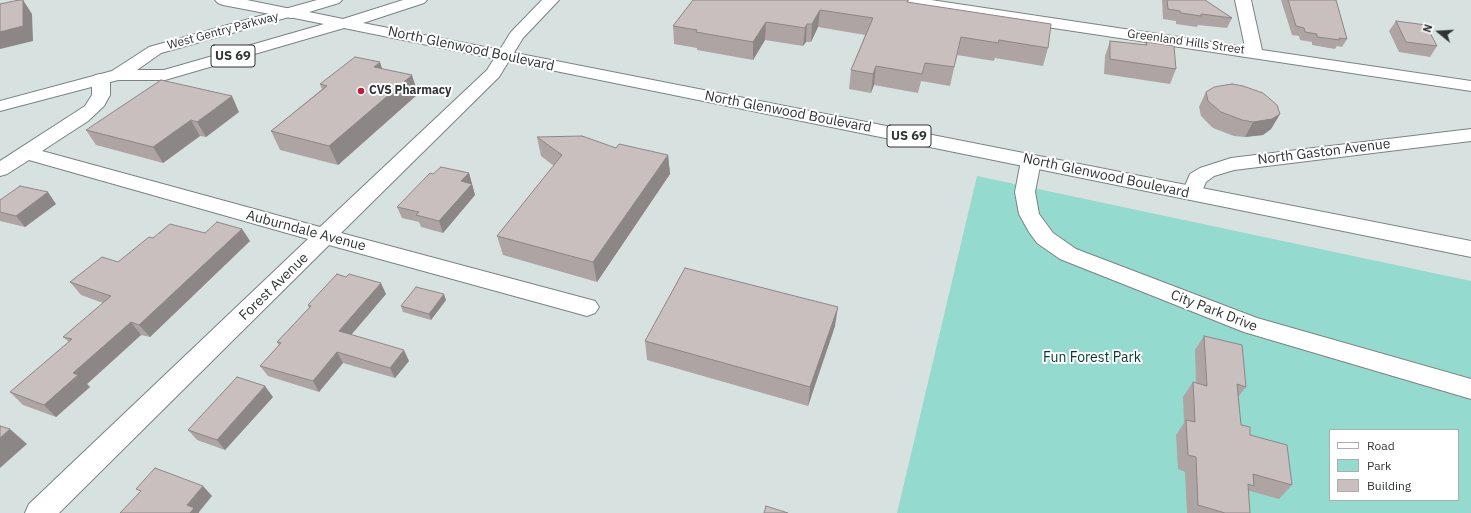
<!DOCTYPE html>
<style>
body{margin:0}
#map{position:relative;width:1471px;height:513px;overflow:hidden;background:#d7e2e0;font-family:"IBM Plex Sans",sans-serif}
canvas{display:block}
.legend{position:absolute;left:1329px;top:429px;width:130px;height:72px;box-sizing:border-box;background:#fff;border:1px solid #acaeae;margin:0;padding:5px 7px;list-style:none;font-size:12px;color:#303434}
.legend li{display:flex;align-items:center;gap:8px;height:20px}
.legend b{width:20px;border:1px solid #acaeae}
.north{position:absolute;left:1419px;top:12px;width:40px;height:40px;-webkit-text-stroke:3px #fff;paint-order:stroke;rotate:288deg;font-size:11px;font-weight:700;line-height:16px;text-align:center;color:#303434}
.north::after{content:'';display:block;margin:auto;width:14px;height:18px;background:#303434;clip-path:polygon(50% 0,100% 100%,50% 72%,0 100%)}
</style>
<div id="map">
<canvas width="1471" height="513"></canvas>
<ul class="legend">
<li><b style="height:5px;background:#fff"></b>Road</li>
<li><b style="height:11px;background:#94dacf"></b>Park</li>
<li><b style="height:11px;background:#cabfbf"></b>Building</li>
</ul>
<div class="north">N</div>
</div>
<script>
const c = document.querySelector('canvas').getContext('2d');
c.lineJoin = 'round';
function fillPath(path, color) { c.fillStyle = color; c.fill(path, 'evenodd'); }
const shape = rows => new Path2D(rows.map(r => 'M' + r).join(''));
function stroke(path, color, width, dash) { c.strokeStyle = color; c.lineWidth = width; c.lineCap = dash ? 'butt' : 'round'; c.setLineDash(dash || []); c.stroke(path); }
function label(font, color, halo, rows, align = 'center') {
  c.font = font + ' "IBM Plex Sans",sans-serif'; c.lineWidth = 4; c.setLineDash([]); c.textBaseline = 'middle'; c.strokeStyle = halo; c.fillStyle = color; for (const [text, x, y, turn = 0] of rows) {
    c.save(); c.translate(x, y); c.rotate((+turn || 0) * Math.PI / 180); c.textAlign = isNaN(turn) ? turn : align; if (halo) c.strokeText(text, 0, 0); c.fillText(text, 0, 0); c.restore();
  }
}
fillPath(shape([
 [977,176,1471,281,1471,513,897,513],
 [1330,430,1458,430,1458,500,1330,500]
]), '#94dacf');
const minor = shape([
 [542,0,559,0,523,38,499,77,341,233,595,301,599,307,595,313,587,316,329,245,59,513,25,513,29,504,308,239,29,160,7,174,0,176,0,161,85,106,92,95,92,79,95,75,101,74,107,75,110,79,110,95,104,106,88,121,42,151,320,227,487,70,511,32,542,0],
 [893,0,931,0,1245,47,1235,0,1251,0,1262,50,1471,81,1471,91,901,5,896,3,893,0],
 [1471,129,1471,141,1234,170,1214,176,1206,182,1199,198,1192,200,1185,198,1182,193,1190,174,1200,168,1231,158,1471,129],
 [1031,155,1038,157,1041,161,1035,192,1039,214,1053,233,1076,249,1257,318,1471,379,1471,399,1244,332,1060,259,1037,243,1029,232,1019,214,1015,192,1021,161,1024,157,1031,155]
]);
const tertiary = shape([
 [215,0,247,0,296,10,299,13,296,16,291,18,223,5,218,3,215,0]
]);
const primary = shape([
 [317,0,342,0,339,3,309,12,343,19,403,0,427,0,424,3,363,23,1471,241,1471,257,344,28,165,80,118,80,0,111,0,101,112,71,149,47,317,0],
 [289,17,324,24,164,70,137,70,161,53,289,17]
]);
stroke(minor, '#7a8382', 2);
stroke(tertiary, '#7a8382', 2);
stroke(primary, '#7a8382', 2);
fillPath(minor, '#fff');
fillPath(tertiary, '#fff');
fillPath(primary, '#fff');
fillPath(shape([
 [693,0,909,0,908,2,1048,48,1043,66,995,58,994,61,957,55,950,86,921,81,918,93,874,85,871,93,849,89,851,70,865,35,818,27,811,42,806,42,803,46,765,40,753,60,697,50,697,48,674,44,673,26],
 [1162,0,1205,0,1232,18,1227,28,1198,25,1197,27,1176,24,1176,21,1163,19],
 [1281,0,1336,0,1347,39,1342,47,1337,46,1335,49,1312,45,1312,42,1300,40,1299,36,1292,35],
 [1396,21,1437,46,1430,57,1399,52,1389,31],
 [1110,41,1145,45,1146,42,1176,69,1170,84,1104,74,1105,56],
 [382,69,418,94,338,165,280,150,271,131,322,89,320,84],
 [1206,92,1280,114,1271,129,1263,135,1245,137,1234,136,1213,128,1201,116,1199,107],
 [239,112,206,137,200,136,163,163,96,145,86,130],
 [537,137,668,155,670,174,597,282,503,255,497,236,554,166,541,156],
 [469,173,475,195,443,233,421,227,419,222,402,218,397,207,433,174],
 [0,200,56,204,25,227,0,221],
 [242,229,250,241,150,337,141,335,87,384,90,387,56,417,23,405,10,392,69,342,63,337,103,303,81,295,70,282,118,262,153,238,205,233],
 [386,294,351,335,409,361,395,378,343,363,319,392,268,376,260,366,279,345,277,342,309,308,308,305],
 [446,300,431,320,403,312,401,306],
 [835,326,808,406,647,360,645,341],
 [1204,336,1246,387,1238,397,1241,425,1250,435,1292,485,1279,499,1250,491,1248,492,1250,513,1187,513,1185,472,1178,469,1176,435,1184,423,1183,397,1193,382,1196,383,1195,350],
 [273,397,225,450,197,440,188,430]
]), '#aea4a4');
fillPath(shape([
 [23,0,32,14,33,41,0,49,0,32],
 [820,10,818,27,811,42,812,24],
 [766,22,765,40,753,60,753,42],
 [807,24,806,42,803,46,805,28],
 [380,62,386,81,374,67],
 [876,66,874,85,871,93,873,74],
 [412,75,418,94,338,165,329,146],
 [232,96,239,112,206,137,197,122],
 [1280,114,1271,129,1263,135,1245,137,1253,122],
 [191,120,200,136,163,163,153,147],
 [668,155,670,174,597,282,593,262],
 [469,173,475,195,443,233,439,221,461,181],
 [48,192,56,204,25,227,16,216],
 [242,229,250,241,150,337,139,325],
 [381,283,386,294,345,342,339,331],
 [444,294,446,300,431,320,429,314],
 [838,307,835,326,808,406,810,387],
 [131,322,141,335,87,384,90,387,56,417,44,405,73,373],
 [404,350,409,361,395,378,390,368],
 [337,352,343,363,319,392,313,381],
 [265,386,273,397,225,450,217,440],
 [10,429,27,444,0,468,0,438],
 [203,486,212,496,199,512,199,513,190,513,187,505]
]), '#8d8686');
const building = shape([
 [19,0,23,0,23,26,0,32,0,4,19,0],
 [693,0,908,0,907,2,1051,24,1048,48,999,40,998,43,961,37,954,67,925,63,922,74,876,66,873,74,851,70,873,18,820,10,812,24,807,24,805,28,766,22,753,42,696,32,697,30,673,26,693,0],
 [1167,0,1205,0,1232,18,1201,14,1201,16,1181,13,1180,11,1168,9,1167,0],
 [1288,0,1336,0,1347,39,1339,38,1340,40,1317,37,1317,34,1305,32,1304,28,1296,26,1288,0],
 [1396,21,1426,25,1437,46,1406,42,1396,21],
 [1110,41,1147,45,1146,42,1174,46,1176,69,1110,59,1110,41],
 [355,57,380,62,374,67,412,75,329,146,271,131,327,86,320,84,355,57],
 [161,80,232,96,197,122,191,120,153,147,86,130,161,80],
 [1232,84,1243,86,1263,93,1277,105,1280,114,1272,119,1253,122,1242,120,1221,112,1208,101,1206,92,1214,87,1232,84],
 [582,136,616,148,619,144,668,155,593,262,497,236,562,155,537,137,582,136],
 [441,167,469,173,461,181,472,184,439,221,416,215,419,212,397,207,430,173,433,174,441,167],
 [20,186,48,192,16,216,0,212,0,200,20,186],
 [217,222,242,229,139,325,131,322,73,373,78,375,44,405,10,392,72,339,63,337,111,296,70,282,102,257,118,262,149,237,153,238,170,224,205,233,217,222],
 [685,268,838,307,810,387,645,341,685,268],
 [337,274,346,277,349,274,381,283,339,331,404,350,390,368,337,352,313,381,260,366,281,343,277,342,311,306,308,305,337,274],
 [416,287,444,294,429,314,401,306,416,287],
 [1204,336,1242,345,1246,387,1237,384,1241,425,1250,427,1250,435,1287,445,1292,485,1253,474,1254,486,1248,484,1250,513,1225,513,1198,505,1196,457,1188,455,1186,420,1195,422,1193,382,1207,386,1204,336],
 [237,377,265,386,217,440,188,430,237,377],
 [0,426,10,429,0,438,0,426],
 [155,468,203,486,187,505,194,508,190,513,120,513,141,491,136,489,155,468],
 [766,506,788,513,764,513,766,506]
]);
fillPath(building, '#cabfbf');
stroke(building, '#8d8686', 1);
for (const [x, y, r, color] of [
 [361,91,4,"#b42238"]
]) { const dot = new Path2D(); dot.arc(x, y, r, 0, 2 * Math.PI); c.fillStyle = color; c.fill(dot); stroke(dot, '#fff', 1.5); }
label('12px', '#303434', '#fff', [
 ["West Gentry Parkway",223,31,-15],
 ["Greenland Hills Street",1186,42,8]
]);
label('bold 12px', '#303434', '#fff', [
 ["CVS Pharmacy",369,91]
], 'left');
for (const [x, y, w] of [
 [233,56,44],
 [909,136,44]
]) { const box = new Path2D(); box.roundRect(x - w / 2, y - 11, w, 22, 3); c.fillStyle = '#fff'; c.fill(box); stroke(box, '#303434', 1); }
label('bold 13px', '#303434', null, [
 ["US 69",233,56],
 ["US 69",909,136]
]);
label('14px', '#303434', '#fff', [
 ["North Glenwood Boulevard",471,49,12],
 ["North Glenwood Boulevard",788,112,11],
 ["North Gaston Avenue",1324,152,-7],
 ["North Glenwood Boulevard",1106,176,12],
 ["Auburndale Avenue",306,231,15],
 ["Forest Avenue",274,287,-44],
 ["City Park Drive",1214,311,21]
]);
label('14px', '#003832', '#fff', [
 ["Fun Forest Park",1092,358]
]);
</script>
